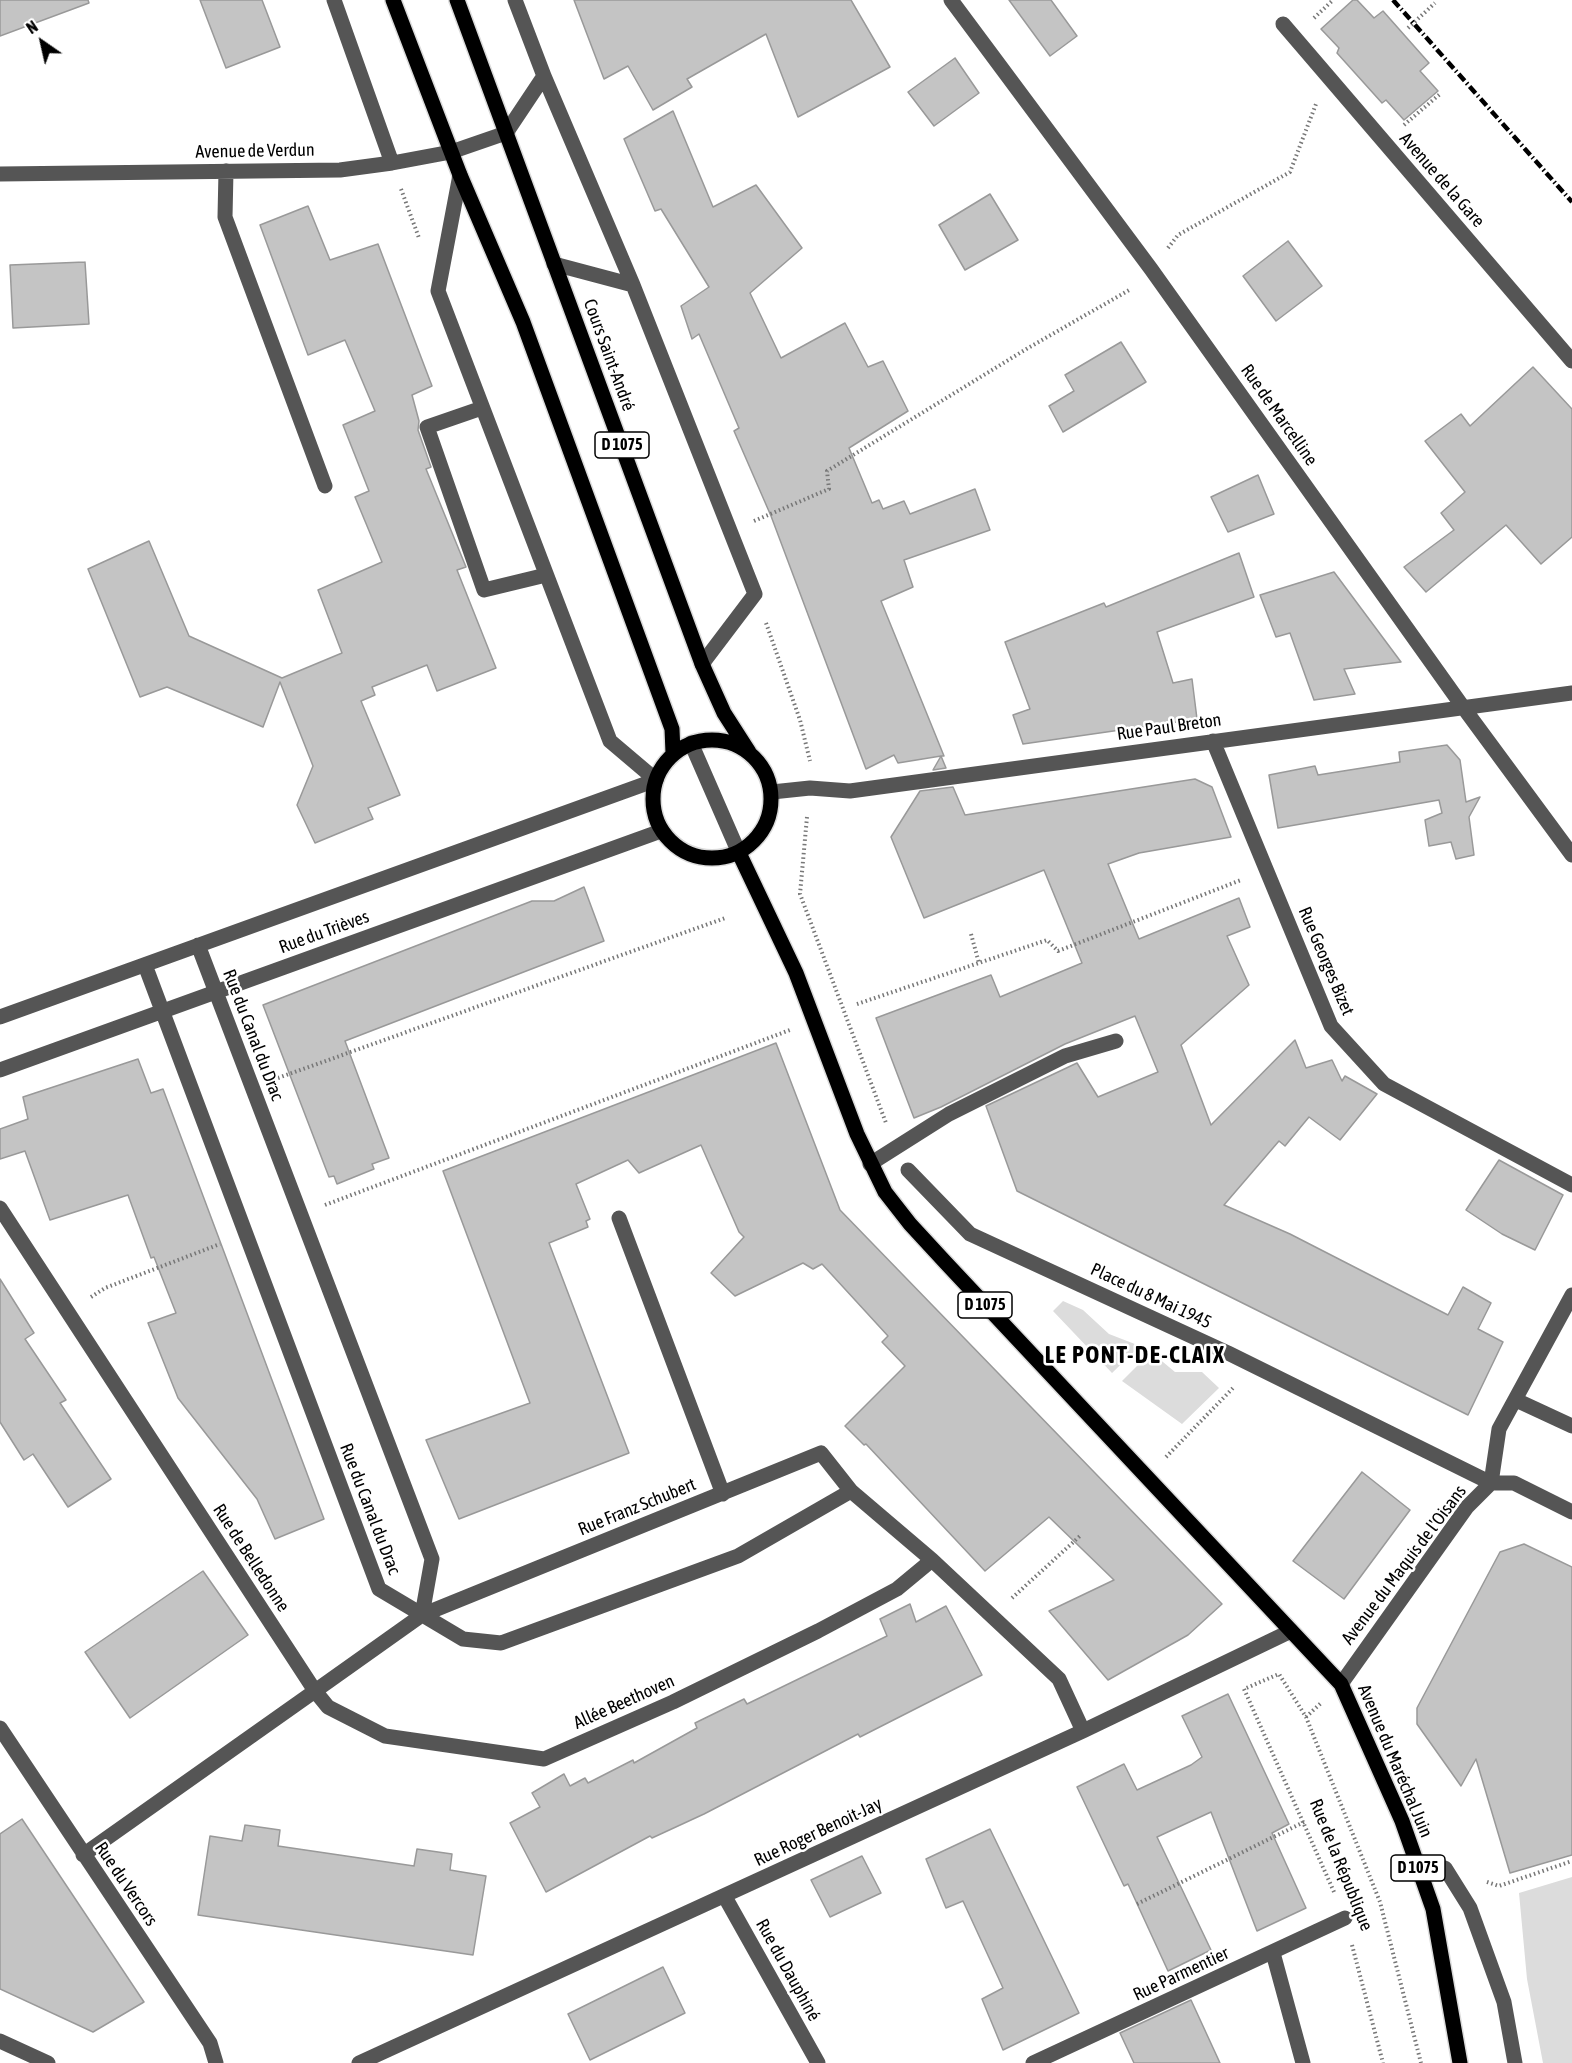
<!DOCTYPE html>
<meta charset="utf-8">
<style>
body{margin:0}
#map{position:relative;width:1572px;height:2063px;overflow:hidden;background:#fff;font-family:"Asap Condensed",sans-serif}
canvas{display:block}
.north{position:absolute;left:12px;top:12px;width:60px;height:60px;-webkit-text-stroke:4px #fff;paint-order:stroke;rotate:326deg;font-size:16px;font-weight:700;line-height:24px;text-align:center;color:#000}
.north::after{content:'';display:block;margin:auto;width:21px;height:27px;background:#000;clip-path:polygon(50% 0,100% 100%,50% 72%,0 100%)}
</style>
<div id="map">
<canvas width="1572" height="2063"></canvas>
<div class="north">N</div>
</div>
<script>
const c = document.querySelector('canvas').getContext('2d');
c.lineJoin = 'round';
function fillPath(path, color) { c.fillStyle = color; c.fill(path, 'evenodd'); }
const shape = rows => new Path2D(rows.map(r => 'M' + r).join(''));
function stroke(path, color, width, dash) { c.strokeStyle = color; c.lineWidth = width; c.lineCap = dash ? 'butt' : 'round'; c.setLineDash(dash || []); c.stroke(path); }
function label(font, color, halo, rows, align = 'center') {
  c.font = font + ' "Asap Condensed",sans-serif'; c.lineWidth = 5; c.setLineDash([]); c.textBaseline = 'middle'; c.strokeStyle = halo; c.fillStyle = color; for (const [text, x, y, turn = 0] of rows) {
    c.save(); c.translate(x, y); c.rotate((+turn || 0) * Math.PI / 180); c.textAlign = isNaN(turn) ? turn : align; if (halo) c.strokeText(text, 0, 0); c.fillText(text, 0, 0); c.restore();
  }
}
fillPath(shape([
 [1063,1301,1083,1310,1109,1334,1140,1346,1112,1373,1053,1311],
 [1151,1352,1175,1372,1202,1372,1219,1388,1182,1424,1122,1381],
 [1572,1877,1572,2063,1543,2063,1527,1979,1519,1893]
]), '#dcdcdc');
const building = shape([
 [0,0,88,0,89,3,0,36,0,0],
 [200,0,262,0,280,47,226,68,200,0],
 [574,0,851,0,890,67,798,117,766,34,687,79,692,87,653,110,628,66,604,79,574,0],
 [1009,0,1051,0,1077,36,1050,56,1009,0],
 [1353,0,1357,0,1374,18,1383,11,1429,63,1420,71,1438,91,1404,120,1386,100,1382,103,1337,53,1339,48,1321,29,1353,0],
 [955,58,979,93,934,126,908,92,955,58],
 [673,111,713,207,756,185,802,248,750,293,781,358,845,323,868,367,883,361,908,411,849,448,872,503,879,500,883,509,904,501,910,514,975,489,990,530,904,560,913,587,881,601,944,756,941,756,946,768,933,770,941,756,898,763,894,755,866,769,771,516,734,431,739,428,699,334,692,339,681,306,709,287,661,209,655,211,624,139,673,111],
 [990,194,1018,240,965,270,939,225,990,194],
 [308,206,330,260,378,244,432,386,412,395,419,421,418,430,431,467,426,469,466,567,457,570,496,668,437,691,427,665,372,687,375,695,361,701,400,795,368,808,373,819,315,843,297,805,313,766,280,682,263,727,167,687,140,697,88,569,149,541,189,636,282,678,342,653,318,590,382,562,355,497,369,491,343,425,375,411,345,340,308,355,260,225,308,206],
 [1288,241,1322,286,1276,321,1243,276,1288,241],
 [85,262,89,324,13,328,10,265,85,262],
 [1121,342,1146,382,1063,432,1049,406,1074,391,1065,375,1121,342],
 [1533,367,1572,409,1572,537,1541,564,1506,525,1426,592,1404,567,1454,530,1441,513,1465,492,1425,441,1461,414,1470,426,1533,367],
 [1258,475,1274,514,1228,532,1211,497,1258,475],
 [1239,553,1254,597,1157,632,1173,683,1192,679,1197,719,1023,744,1013,715,1030,709,1005,642,1104,603,1106,607,1239,553],
 [1334,572,1401,662,1344,669,1355,694,1314,700,1290,633,1276,637,1260,595,1334,572],
 [1447,745,1460,760,1466,802,1480,797,1469,817,1474,855,1456,859,1451,842,1429,846,1425,820,1442,813,1439,800,1278,828,1269,775,1315,766,1318,775,1400,762,1399,752,1447,745],
 [1195,779,1212,787,1231,837,1139,853,1108,864,1139,939,1239,898,1250,927,1227,936,1249,985,1181,1045,1211,1125,1295,1040,1306,1068,1332,1060,1342,1081,1345,1076,1377,1094,1340,1140,1309,1117,1285,1146,1279,1141,1224,1205,1290,1234,1448,1315,1463,1287,1491,1303,1478,1329,1503,1342,1468,1415,1017,1191,986,1106,1077,1063,1098,1097,1158,1072,1135,1016,1065,1044,941,1107,914,1118,876,1018,991,975,1000,997,1082,963,1044,870,924,918,891,837,920,791,953,787,965,815,1195,779],
 [584,887,604,941,345,1041,389,1158,372,1164,374,1169,337,1184,334,1176,329,1177,263,1005,532,901,554,901,584,887],
 [776,1043,840,1210,1222,1604,1188,1635,1108,1680,1049,1611,1114,1580,1049,1517,985,1571,866,1444,864,1445,845,1426,905,1366,882,1342,888,1336,822,1264,813,1269,803,1263,735,1296,711,1273,744,1237,739,1232,701,1145,639,1173,628,1160,576,1184,590,1219,586,1221,588,1227,549,1243,629,1453,459,1519,426,1440,530,1403,443,1171,776,1043],
 [138,1059,151,1093,163,1089,324,1519,275,1539,257,1499,178,1398,148,1323,176,1313,154,1257,151,1258,128,1195,50,1220,25,1151,0,1159,0,1129,28,1119,23,1097,138,1059],
 [1499,1160,1563,1195,1535,1250,1502,1234,1466,1210,1499,1160],
 [0,1279,34,1333,25,1339,66,1400,60,1403,111,1479,68,1507,33,1454,24,1460,0,1422,0,1279],
 [1362,1472,1410,1510,1344,1599,1293,1561,1362,1472],
 [1524,1544,1572,1567,1572,1855,1510,1873,1476,1759,1461,1786,1417,1724,1417,1708,1500,1552,1524,1544],
 [203,1571,248,1635,130,1718,85,1652,203,1571],
 [910,1604,916,1622,946,1606,982,1675,860,1737,858,1734,704,1814,652,1838,650,1836,546,1892,510,1823,540,1807,532,1793,564,1774,570,1786,585,1778,588,1783,633,1760,634,1763,697,1728,695,1723,744,1699,747,1704,887,1636,880,1619,910,1604],
 [1228,1694,1289,1824,1272,1833,1306,1908,1257,1931,1211,1812,1157,1837,1211,1950,1168,1971,1128,1884,1124,1886,1077,1787,1124,1764,1137,1790,1191,1765,1202,1757,1182,1716,1228,1694],
 [22,1819,144,2002,93,2032,0,1989,0,1834,22,1819],
 [245,1825,280,1830,278,1846,414,1866,417,1849,452,1854,450,1870,486,1876,473,1955,198,1915,210,1836,242,1841,245,1825],
 [990,1829,1079,2013,1003,2050,982,1999,1003,1988,963,1901,946,1908,926,1859,990,1829],
 [862,1856,881,1893,830,1917,811,1880,862,1856],
 [663,1967,685,2013,590,2060,568,2014,663,1967],
 [1191,2000,1220,2063,1134,2063,1120,2033,1191,2000]
]);
fillPath(building, '#c4c4c4');
stroke(building, '#999', 1.5);
const major = shape([
 [393,0,460,175,523,322,672,729,673,753],
 [457,0,702,664,724,713,749,752],
 '653 799a59 59 0 1 1 118 0a59 59 0 1 1-118 0Z',
 [739,853,796,973,857,1134,885,1192,910,1224,946,1263,1341,1684,1402,1821,1433,1909,1460,2063]
]);
stroke(major, '#dbdbdb', 18);
stroke(shape([
 [1314,18,1333,0],
 [1408,28,1435,3],
 [1404,125,1440,94],
 [401,189,419,238],
 [1168,248,1178,235,1290,172,1316,104],
 [754,521,829,489,827,471,1028,348,1131,289],
 [766,623,800,720,810,761],
 [807,817,800,894,886,1123],
 [971,934,979,963],
 [857,1004,1047,940,1058,951,1241,880],
 [278,1078,725,918],
 [325,1205,790,1030],
 [91,1297,105,1288,220,1244],
 [1166,1457,1234,1387],
 [1012,1598,1080,1536],
 [1306,1717,1321,1703],
 [1487,1882,1499,1886,1572,1861],
 [1334,1892,1244,1689,1279,1674,1306,1717,1380,1902,1421,2063],
 [1137,1904,1304,1822],
 [1352,1945,1383,2063]
]), '#777', 4, [1.5, 3]);
stroke(shape([
 [334,0,392,163],
 [515,0,544,76,633,285,755,594,702,664],
 [951,0,1151,269,1463,707,1572,855],
 [1283,24,1572,361],
 [226,171,225,217,325,486],
 [0,174,340,170,392,163,451,152,506,133,544,76],
 [554,264,633,285],
 [482,408,427,427,484,590,546,575],
 [1213,741,1331,1026,1384,1084,1572,1185],
 [691,743,739,853],
 [772,792,810,788,850,791,1572,693],
 [198,945,432,1559,422,1615],
 [145,965,379,1589,463,1639,501,1643,738,1556,851,1491],
 [0,1017,656,780,610,741,438,291,460,175],
 [0,1070,661,831],
 [870,1164,949,1114,1065,1056,1116,1041],
 [908,1170,970,1234,1228,1353,1491,1483],
 [0,1208,315,1691,83,1855],
 [619,1218,723,1494],
 [1516,1400,1572,1426],
 [1491,1483,1499,1429,1572,1295],
 [932,1560,897,1589,818,1631,673,1702,544,1759,385,1736,328,1707,315,1691,422,1615,821,1453,851,1491,932,1560,1059,1679,1083,1731],
 [1341,1684,1467,1507,1491,1483,1514,1483,1572,1512],
 [0,1728,210,2043,216,2063],
 [1416,1862,1445,1868,1470,1908,1504,2002,1515,2063],
 [725,1897,818,2063],
 [1273,1953,1303,2063],
 [0,2041,48,2063],
 [359,2063,1083,1731,1291,1631],
 [1033,2063,1345,1918]
]), '#555', 15);
stroke(major, '#000', 15);
stroke(shape([
 [1393,0,1572,202]
]), '#000', 4.5, [9, 3, 1.5, 3]);
for (const [x, y, w] of [
 [622,445,54],
 [985,1305,54],
 [1418,1868,54]
]) { const box = new Path2D(); box.roundRect(x - w / 2, y - 13, w, 26, 4.5); c.fillStyle = '#fff'; c.fill(box); stroke(box, '#000', 1.5); }
label('bold 16px', '#000', null, [
 ["D 1075",622,445],
 ["D 1075",985,1305],
 ["D 1075",1418,1868]
]);
label('18px', '#000', '#fff', [
 ["Avenue de Verdun",255,151,-1],
 ["Avenue de la Gare",1442,180,49],
 ["Cours Saint-André",609,355,70],
 ["Rue de Marcelline",1279,415,55],
 ["Rue Paul Breton",1169,727,-8],
 ["Rue du Trièves",324,932,-20],
 ["Rue Georges Bizet",1326,961,67],
 ["Rue du Canal du Drac",253,1035,69],
 ["Place du 8 Mai 1945",1151,1296,25],
 ["Rue Franz Schubert",637,1507,-22],
 ["Rue du Canal du Drac",370,1509,69],
 ["Rue de Belledonne",251,1558,57],
 ["Avenue du Maquis de l'Oisans",1404,1565,-53],
 ["Allée Beethoven",624,1702,-24],
 ["Avenue du Maréchal Juin",1395,1761,67],
 ["Rue Roger Benoit-Jay",818,1832,-25],
 ["Rue de la République",1341,1865,68],
 ["Rue du Vercors",126,1884,56],
 ["Rue du Dauphiné",788,1970,61],
 ["Rue Parmentier",1181,1974,-25]
]);
c.letterSpacing = '1.5px';
label('bold 24px', '#000', '#fff', [
 ["LE PONT-DE-CLAIX",1135,1355]
]);
c.letterSpacing = '0px';
</script>
